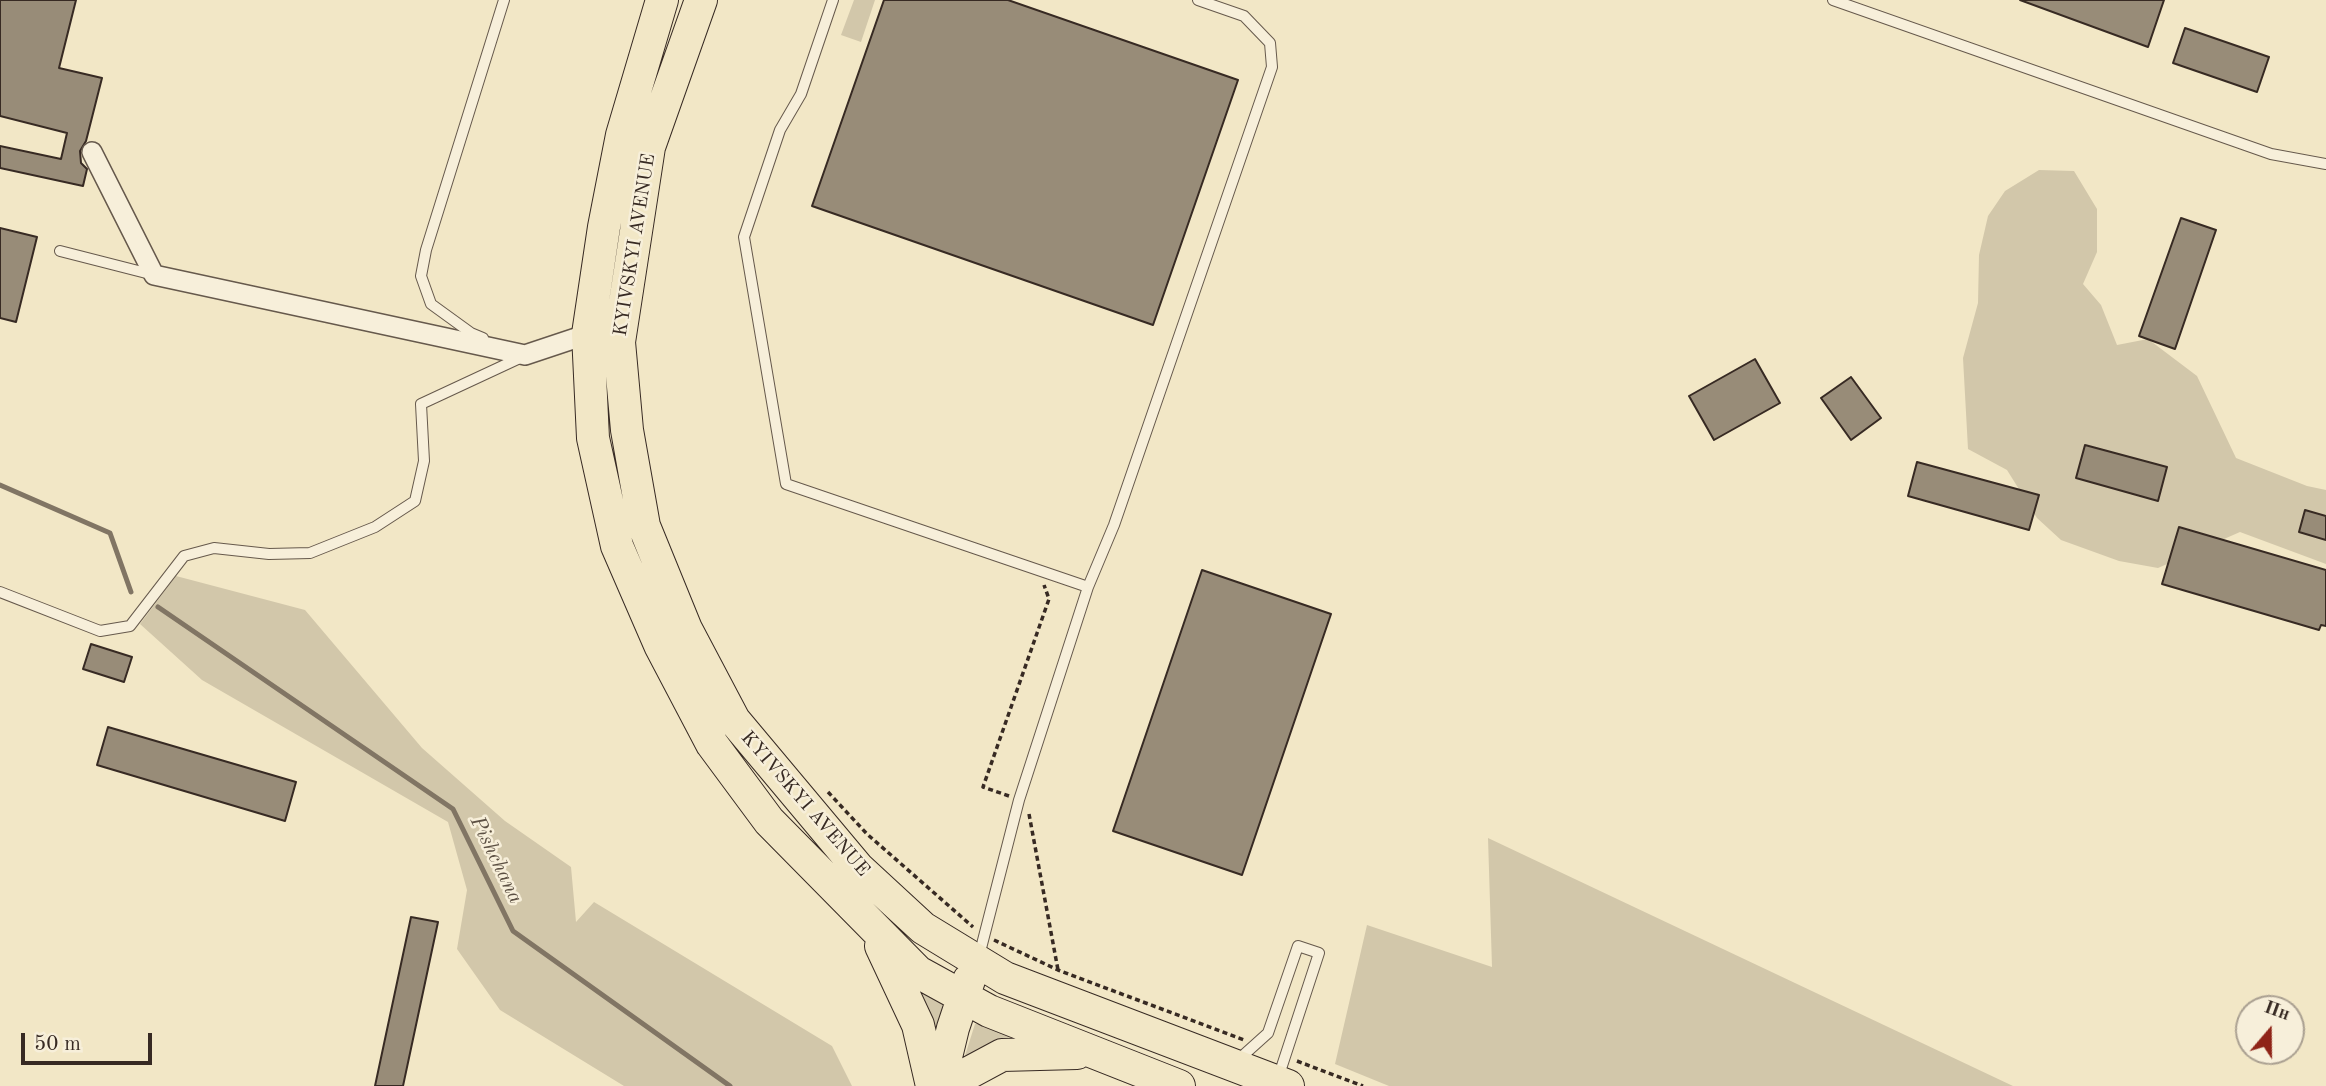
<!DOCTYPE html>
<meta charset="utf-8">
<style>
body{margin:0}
#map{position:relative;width:2326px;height:1086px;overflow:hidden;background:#f2e7c6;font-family:"Old Standard TT",serif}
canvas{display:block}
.north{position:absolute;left:2235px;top:995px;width:70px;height:70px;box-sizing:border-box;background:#f7efda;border:2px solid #aaa091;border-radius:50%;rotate:20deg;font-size:19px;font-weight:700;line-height:28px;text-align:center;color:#372a23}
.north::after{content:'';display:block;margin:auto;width:24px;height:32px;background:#8f2418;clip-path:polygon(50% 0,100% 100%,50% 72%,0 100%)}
.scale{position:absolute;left:21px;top:1033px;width:131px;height:32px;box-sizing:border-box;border:4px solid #372a23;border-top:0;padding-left:9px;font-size:21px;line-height:24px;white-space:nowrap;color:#372a23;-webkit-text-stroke:5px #f7efda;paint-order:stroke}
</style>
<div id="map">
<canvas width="2326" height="1086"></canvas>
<div class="north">Пн</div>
<div class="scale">50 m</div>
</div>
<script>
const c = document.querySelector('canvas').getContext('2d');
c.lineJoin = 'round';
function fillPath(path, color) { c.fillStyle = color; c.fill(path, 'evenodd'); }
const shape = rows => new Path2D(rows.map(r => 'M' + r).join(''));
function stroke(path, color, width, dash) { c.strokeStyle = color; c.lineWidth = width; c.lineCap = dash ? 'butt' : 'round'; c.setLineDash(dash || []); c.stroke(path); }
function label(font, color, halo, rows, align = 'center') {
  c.font = font + ' "Old Standard TT",serif'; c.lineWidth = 5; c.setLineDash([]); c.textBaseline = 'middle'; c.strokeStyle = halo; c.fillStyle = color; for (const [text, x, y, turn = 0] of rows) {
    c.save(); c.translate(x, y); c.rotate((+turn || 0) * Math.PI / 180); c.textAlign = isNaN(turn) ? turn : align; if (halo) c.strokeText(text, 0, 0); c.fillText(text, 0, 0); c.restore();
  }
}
fillPath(shape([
 [854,0,875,0,861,42,841,35],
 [2039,170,2074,171,2097,209,2097,252,2083,284,2101,305,2117,345,2148,339,2197,376,2236,458,2307,486,2326,490,2326,564,2240,532,2158,568,2119,561,2061,540,2037,518,2007,470,1968,449,1963,358,1978,303,1979,255,1988,216,2005,191],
 [176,576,305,610,422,748,505,821,571,867,576,922,594,902,832,1046,852,1086,624,1086,500,1010,457,949,467,890,448,822,202,680,140,624],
 [1488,838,2013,1086,1389,1086,1335,1064,1367,925,1492,967],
 [905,976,944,1000,945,1006,935,1054],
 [981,1023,1016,1040,962,1065,975,1024]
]), '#d2c7aa');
stroke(shape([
 [0,485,110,533,131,592],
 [158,607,453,809,513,931,730,1086]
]), '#817564', 5);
const building = shape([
 [0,0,76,0,59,68,102,78,86,141,80,151,81,163,87,169,83,186,0,168,0,146,61,159,67,133,0,116,0,0],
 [884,0,1008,0,1238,80,1153,325,812,206,884,0],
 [2020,0,2164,0,2148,47,2020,0],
 [2185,28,2269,57,2257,92,2173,63,2185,28],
 [2181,218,2216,230,2175,349,2139,336,2181,218],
 [0,228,37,237,16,322,0,318,0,228],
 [1755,359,1780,403,1714,440,1689,396,1755,359],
 [1851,377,1881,418,1851,440,1821,398,1851,377],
 [2085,445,2167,467,2158,501,2076,478,2085,445],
 [1917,462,2039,495,2029,530,1908,496,1917,462],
 [2305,510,2326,516,2326,540,2299,532,2305,510],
 [2179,527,2326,570,2326,626,2321,625,2319,630,2162,584,2179,527],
 [1202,570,1331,614,1242,875,1113,831,1202,570],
 [91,644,132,657,124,682,83,669,91,644],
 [108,727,296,782,285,821,97,765,108,727],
 [411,917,438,922,403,1086,375,1086,411,917]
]);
fillPath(building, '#988c78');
stroke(building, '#372a23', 2);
const service = shape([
 [833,0,801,94,780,130,744,237,786,484,1088,587,1019,800,979,956],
 [1833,0,2271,154,2326,164],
 [60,251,154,275],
 [483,338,471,333,431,304,421,276,426,250,504,0],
 [1088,587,1114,525,1272,67,1270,43,1244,16,1198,0],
 [0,592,100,631,130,626,184,556,214,548,269,554,310,553,375,527,415,501,424,461,421,404,522,357],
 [1238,1060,1268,1033,1298,946,1319,953,1278,1078]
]);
const minor = shape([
 [92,152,154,275,525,355,588,334]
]);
const primary = shape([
 [662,0,622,135,604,227,588,334,593,438,617,546,660,645,712,744,769,821,918,972,989,1011,1179,1086],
 [701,0,649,147,619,342,627,430,644,526,686,629,734,720,858,868,923,928,1005,978,1288,1086],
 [881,946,918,1025,932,1086],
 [939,1086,953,1028,969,980],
 [952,1086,961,1077,1002,1055,1077,1053]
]);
stroke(service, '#66594c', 12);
stroke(minor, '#66594c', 22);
stroke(primary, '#372a23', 34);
stroke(shape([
 [828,792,867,834,973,927],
 [1009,796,983,787,1049,599,1044,585],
 [1029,814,1058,970],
 [994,940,1058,970,1244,1040],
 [1297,1061,1363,1086]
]), '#372a23', 3.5, [5, 3.5]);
stroke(service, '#f7efda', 10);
stroke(minor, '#f7efda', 19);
stroke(primary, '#f2e7c6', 32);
label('19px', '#372a23', '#f7efda', [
 ["KYIVSKYI AVENUE",635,245,-81],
 ["KYIVSKYI AVENUE",805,804,49]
]);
label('italic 21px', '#5c5043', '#f7efda', [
 ["Pishchana",496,860,64]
]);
</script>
